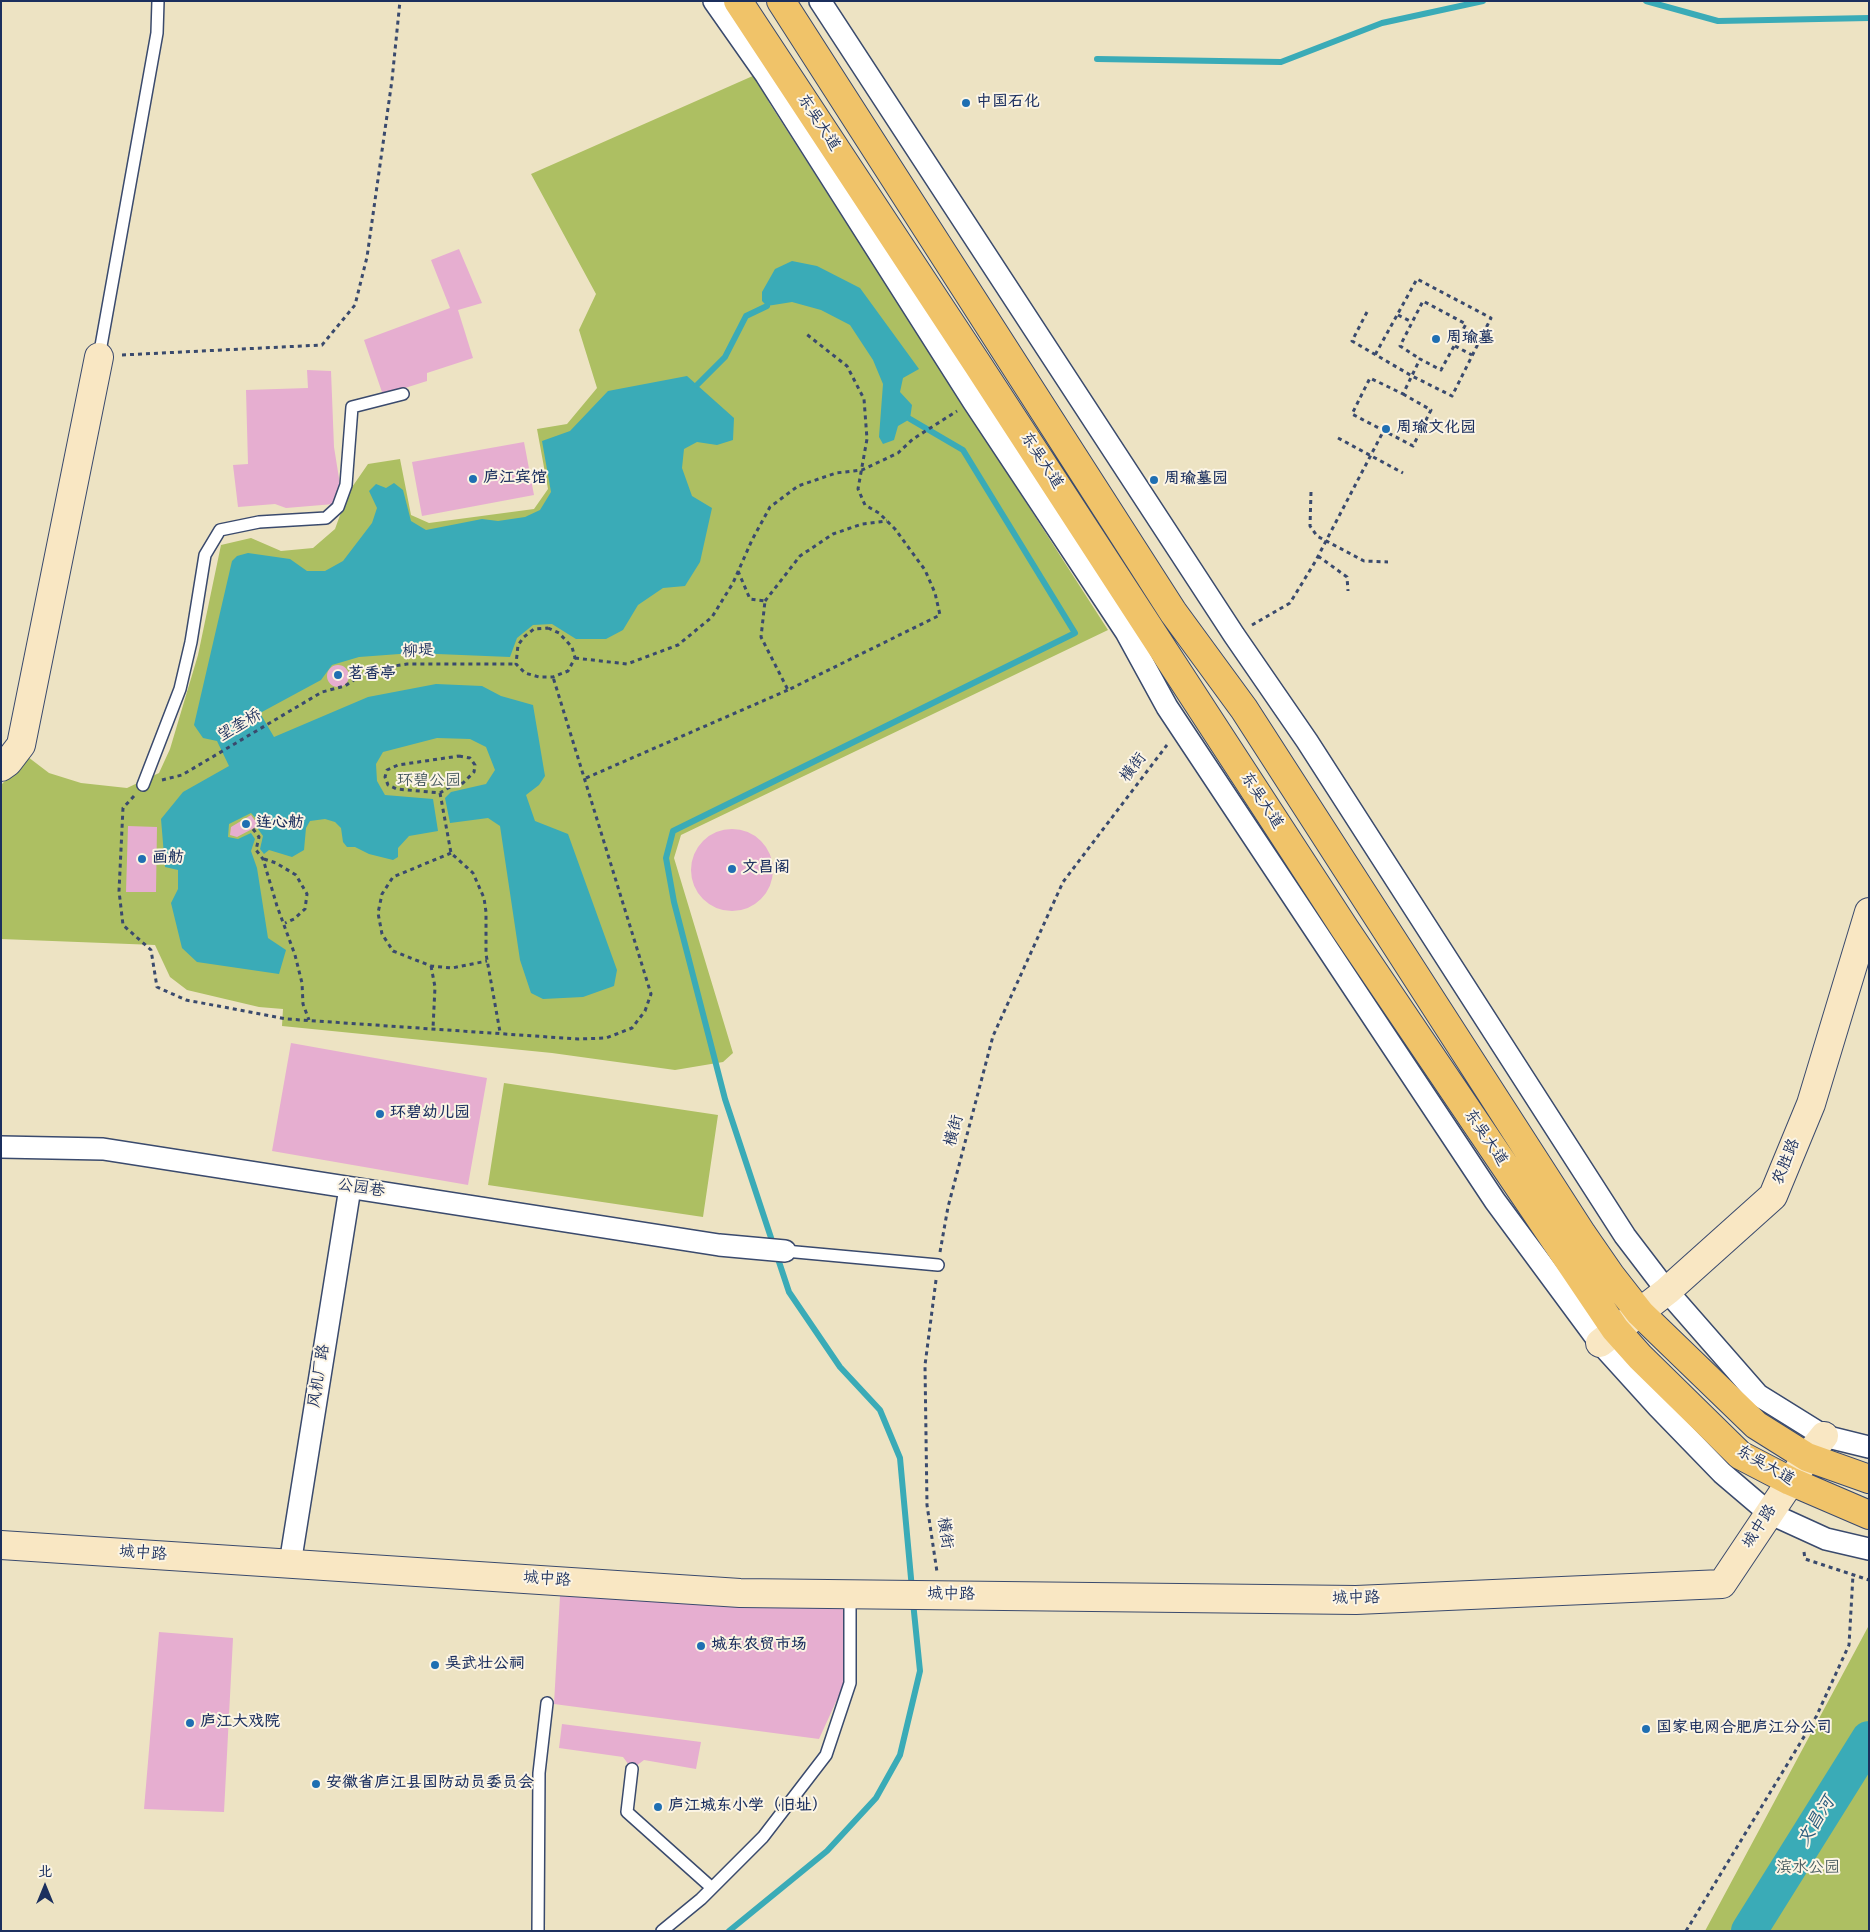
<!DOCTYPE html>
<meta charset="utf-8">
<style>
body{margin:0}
#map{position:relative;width:1870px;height:1932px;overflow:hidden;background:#ede3c3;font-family:"Architects Daughter","LXGW WenKai TC",sans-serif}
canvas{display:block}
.frame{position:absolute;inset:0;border:2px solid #1b2f5e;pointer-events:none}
.north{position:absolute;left:20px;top:1862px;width:50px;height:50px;-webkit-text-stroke:4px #fcf5e5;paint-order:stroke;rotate:0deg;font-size:14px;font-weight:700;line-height:20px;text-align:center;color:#1b2f5e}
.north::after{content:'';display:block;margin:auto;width:18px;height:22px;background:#1b2f5e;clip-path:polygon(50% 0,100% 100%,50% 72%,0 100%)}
</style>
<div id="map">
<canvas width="1870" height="1932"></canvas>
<div class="frame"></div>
<div class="north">北</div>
</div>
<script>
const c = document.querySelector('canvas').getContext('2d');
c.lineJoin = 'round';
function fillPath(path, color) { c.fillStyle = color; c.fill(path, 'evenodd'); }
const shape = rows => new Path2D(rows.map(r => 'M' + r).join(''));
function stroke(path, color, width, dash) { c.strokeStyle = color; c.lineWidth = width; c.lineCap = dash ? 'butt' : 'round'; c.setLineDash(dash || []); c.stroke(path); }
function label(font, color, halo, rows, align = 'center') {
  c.font = font + ' "Architects Daughter","LXGW WenKai TC",sans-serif'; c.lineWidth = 4; c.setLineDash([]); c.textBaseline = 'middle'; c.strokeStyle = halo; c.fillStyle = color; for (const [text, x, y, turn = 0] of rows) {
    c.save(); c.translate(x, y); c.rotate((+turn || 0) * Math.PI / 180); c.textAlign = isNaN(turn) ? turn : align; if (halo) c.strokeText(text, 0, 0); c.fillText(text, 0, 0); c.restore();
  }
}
fillPath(shape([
 [755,75,770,104,1108,630,681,835,674,858,733,1053,723,1062,675,1070,552,1053,282,1026,283,1009,259,1007,187,990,170,977,155,945,1,939,1,785,28,757,49,773,81,783,127,788,159,773,170,749,198,655,221,545,251,538,281,551,313,548,335,529,348,493,368,464,400,459,411,515,429,523,534,509,548,489,537,429,567,424,597,388,579,330,596,294,531,174],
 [504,1083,718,1115,703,1217,488,1185],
 [1869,1623,1869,1931,1705,1931,1868,1627]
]), '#adbf62');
fillPath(shape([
 [792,261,817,266,860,288,919,369,903,378,900,392,912,405,910,419,898,426,894,440,883,444,879,437,883,384,873,360,850,325,821,310,792,302,767,306,762,301,762,292,775,269],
 [687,376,734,418,733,440,717,445,697,442,684,449,682,468,692,496,712,508,700,562,685,586,663,588,638,605,623,630,606,639,576,639,552,624,533,625,517,638,510,657,413,653,359,657,332,665,321,680,260,713,274,737,368,697,436,684,482,686,501,696,533,705,545,776,539,785,526,795,535,821,568,834,617,970,614,986,583,997,543,999,531,993,520,960,500,826,488,818,450,823,445,798,451,792,486,784,495,770,486,747,470,739,437,738,383,752,376,764,377,781,385,795,433,799,438,831,409,836,398,848,398,857,393,860,369,854,355,847,347,847,343,842,341,828,335,822,325,819,310,821,306,828,304,850,292,857,269,850,264,854,260,849,263,836,258,829,258,821,251,813,229,824,228,837,238,839,251,833,255,839,251,851,257,868,268,938,286,950,279,974,197,962,182,948,171,903,178,889,178,870,165,867,161,819,183,792,229,766,217,741,203,738,194,725,232,561,237,556,248,553,290,559,307,571,325,571,343,561,372,523,377,508,369,491,376,484,386,488,394,483,403,490,411,521,426,530,482,519,498,521,525,517,540,510,551,492,542,441,570,431,608,391]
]), '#3aabb7');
stroke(shape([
 [1646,1,1718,21,1869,18],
 [1097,59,1281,62,1382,23,1483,1],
 [697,385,725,357,746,316,767,306],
 [910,419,963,450,1075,633,673,831,666,858,674,902,725,1099,789,1292,840,1367,880,1410,900,1458,912,1589],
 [729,1931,827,1851,876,1798,900,1755,920,1671,913,1602]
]), '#3aabb7', 6);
stroke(shape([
 [1749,1931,1869,1739]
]), '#3aabb7', 36);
fillPath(shape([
 [459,249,482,303,458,310,473,358,427,373,427,381,383,395,364,340,450,308,431,260],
 [307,370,331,371,334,447,342,497,334,504,286,508,275,504,238,507,233,465,248,464,246,390,308,388],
 [524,442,534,495,422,516,412,462],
 '327 676a11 11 0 1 1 22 0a11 11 0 1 1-22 0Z',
 [251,815,256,822,256,827,237,837,230,835,231,827],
 [128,826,157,827,156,892,126,892],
 '691 870a41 41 0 1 1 82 0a41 41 0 1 1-82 0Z',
 [291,1043,487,1078,468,1185,272,1151],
 [560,1596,752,1607,840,1607,845,1611,845,1682,819,1739,554,1704],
 [159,1632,233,1638,224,1812,144,1809],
 [562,1724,701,1742,696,1769,644,1760,632,1769,623,1757,559,1748]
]), '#e6aed0');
const lane = shape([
 [99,357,157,33,158,1],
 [143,785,180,689,191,642,205,555,220,530,259,522,326,518,338,507,346,485,352,407,403,394],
 [785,1251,938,1265],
 [632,1769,627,1812,712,1888],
 [538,1931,539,1773,547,1703],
 [662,1931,701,1899,763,1837,826,1755,850,1683,850,1594]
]);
const street = shape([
 [714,1,766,75,973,401,1126,632,1167,707,1495,1201,1600,1343,1658,1407,1722,1473,1769,1513,1826,1539,1869,1549],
 [820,1,1234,635,1307,741,1625,1236,1667,1291,1758,1395,1824,1436,1869,1447],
 [1,1147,103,1149,719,1245,785,1251],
 [290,1564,350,1188]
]);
const secondary = shape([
 [1,767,8,762,21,745,99,357],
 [1600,1343,1667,1291,1773,1196,1811,1104,1869,912],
 [1,1545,740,1593,1356,1600,1722,1584,1807,1457,1824,1436]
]);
const primary = shape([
 [738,1,978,365,1345,929,1615,1329,1640,1357,1740,1455,1790,1481,1869,1515],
 [781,1,1173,612,1244,709,1582,1234,1611,1276,1640,1313,1756,1425,1807,1457,1869,1479]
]);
stroke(lane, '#3a4a6d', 14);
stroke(street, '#3a4a6d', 24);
stroke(secondary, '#3a4a6d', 30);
stroke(primary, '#3a4a6d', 30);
stroke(shape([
 [1367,312,1352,341,1412,376,1452,396,1491,318,1417,279,1375,355],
 [1398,315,1412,322],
 [1455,346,1472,355],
 [122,355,322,345,355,305,367,257,392,80,400,1],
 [1403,394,1431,410,1413,446,1352,414,1370,378,1403,394,1420,359,1441,370,1466,324,1423,301,1400,346,1420,359],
 [1338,438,1403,473],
 [1311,492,1310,526,1317,536,1364,561,1388,562],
 [1318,556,1347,577,1348,591],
 [738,571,750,599,765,601,761,637,788,690,940,615,935,593,925,570,895,529,879,513,865,505,858,489,867,439,864,399,847,366,805,333],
 [765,601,800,556,833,534,862,524,887,521],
 [1252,625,1290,603,1315,562,1384,430],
 [548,628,559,633,572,647,575,658,568,671,553,677,539,677,525,673,516,664,518,645,524,637,534,629,548,628],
 [575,658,627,664,678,645,712,617,733,583,752,540,770,507,798,486,836,473,862,470,898,453,913,439,957,411],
 [459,756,470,758,475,765,474,772,463,783,448,788,440,793,397,789,388,785,385,777,387,770,398,765,459,756],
 [586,778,788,690],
 [162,780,182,775,322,692,345,686,368,670,407,664,516,664],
 [440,793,451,853,473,873,484,898,486,912,486,954,500,1032],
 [134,796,123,808,119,891,123,925,151,950,157,987,186,1000,287,1019,578,1039,606,1038,632,1028,645,1011,651,994,553,677],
 [253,829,259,837,256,850,263,859,277,906,295,955,302,983,303,1004,309,1020],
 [451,853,393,877,382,894,378,913,382,934,393,951,431,966,452,968,487,961],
 [264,859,276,863,296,875,307,894,305,909,294,919,285,923],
 [431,966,435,987,433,1028],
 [940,1252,948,1207,993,1036,1063,882,1167,745],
 [936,1280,925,1365,927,1505,937,1572],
 [1804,1552,1805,1559,1869,1580],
 [1686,1931,1816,1717,1849,1645,1853,1575]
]), '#3a4a6d', 3, [4, 4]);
stroke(lane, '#fff', 11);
stroke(street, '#fff', 21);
stroke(secondary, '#f9e7c3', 28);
stroke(primary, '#f0c369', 28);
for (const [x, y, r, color] of [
 [966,103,5,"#1f6fb2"],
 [1436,339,5,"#1f6fb2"],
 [1386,429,5,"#1f6fb2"],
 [473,479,5,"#1f6fb2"],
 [1154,480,5,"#1f6fb2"],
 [338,675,5,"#1f6fb2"],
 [246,824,5,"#1f6fb2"],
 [142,859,5,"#1f6fb2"],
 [732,869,5,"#1f6fb2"],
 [380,1114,5,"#1f6fb2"],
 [701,1646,5,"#1f6fb2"],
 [435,1665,5,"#1f6fb2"],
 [190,1723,5,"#1f6fb2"],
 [1646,1729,5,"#1f6fb2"],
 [316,1784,5,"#1f6fb2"],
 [658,1807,5,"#1f6fb2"]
]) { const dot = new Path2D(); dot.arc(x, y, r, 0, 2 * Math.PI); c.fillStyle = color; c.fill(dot); stroke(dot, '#fcf5e5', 2); }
label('bold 16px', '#1b2f5e', '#fcf5e5', [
 ["中国石化",976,103],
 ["周瑜墓",1446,339],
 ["周瑜文化园",1396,429],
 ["庐江宾馆",483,479],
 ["周瑜墓园",1164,480],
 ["茗香亭",348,675],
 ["连心舫",256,824],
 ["画舫",152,859],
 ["文昌阁",742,869],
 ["环碧幼儿园",390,1114],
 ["城东农贸市场",711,1646],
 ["吴武壮公祠",445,1665],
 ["庐江大戏院",200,1723],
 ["国家电网合肥庐江分公司",1656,1729],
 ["安徽省庐江县国防动员委员会",326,1784],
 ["庐江城东小学（旧址）",668,1807]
], 'left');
label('16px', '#1b2f5e', '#fcf5e5', [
 ["东吴大道",818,123,57],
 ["东吴大道",1041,461,57],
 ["柳堤",418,652,-2],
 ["望奎桥",240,726,-30],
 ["横街",1134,768,-53],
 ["东吴大道",1261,801,57],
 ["横街",955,1131,-75],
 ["东吴大道",1485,1138,56],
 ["农胜路",1787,1162,-68],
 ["公园巷",361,1189,9],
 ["风机厂路",320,1376,-81],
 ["东吴大道",1765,1466,30],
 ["城中路",1760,1527,-57],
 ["横街",944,1533,82],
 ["城中路",143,1554,4],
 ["城中路",547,1580,4],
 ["城中路",951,1595,1],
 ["城中路",1356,1599,-1]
]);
label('16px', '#475a5f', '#fcf5e5', [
 ["环碧公园",429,782],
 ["滨水公园",1808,1869]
]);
label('italic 18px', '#265a7d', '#fcf5e5', [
 ["文昌河",1817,1822,-58]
]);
</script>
